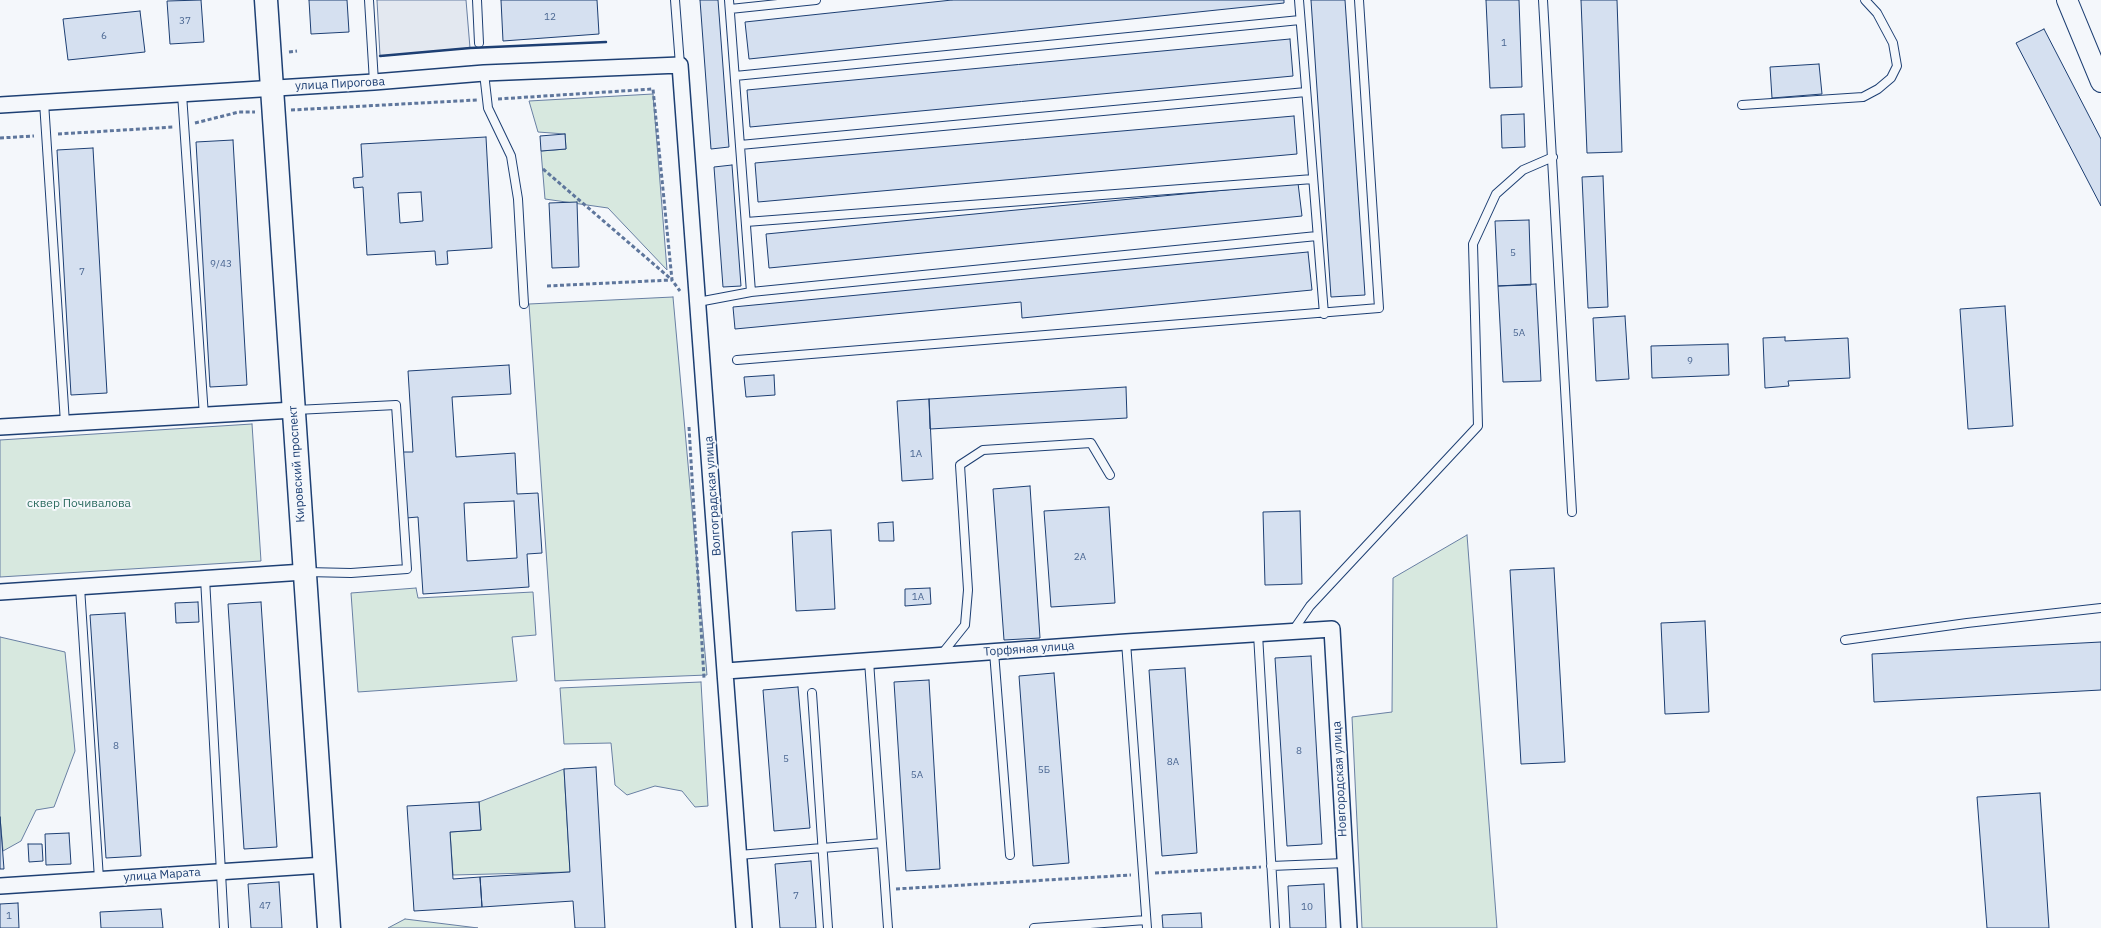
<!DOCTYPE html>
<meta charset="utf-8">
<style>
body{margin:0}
canvas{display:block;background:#f4f7fb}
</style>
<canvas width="2101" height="928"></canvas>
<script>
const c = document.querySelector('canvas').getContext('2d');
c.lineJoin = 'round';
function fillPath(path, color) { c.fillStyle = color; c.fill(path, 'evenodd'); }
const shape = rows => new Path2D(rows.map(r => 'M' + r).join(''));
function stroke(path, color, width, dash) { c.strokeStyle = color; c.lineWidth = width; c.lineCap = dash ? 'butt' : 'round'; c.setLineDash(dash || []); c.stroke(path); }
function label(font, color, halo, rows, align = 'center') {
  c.font = font + ' "IBM Plex Sans",sans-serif'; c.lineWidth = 4; c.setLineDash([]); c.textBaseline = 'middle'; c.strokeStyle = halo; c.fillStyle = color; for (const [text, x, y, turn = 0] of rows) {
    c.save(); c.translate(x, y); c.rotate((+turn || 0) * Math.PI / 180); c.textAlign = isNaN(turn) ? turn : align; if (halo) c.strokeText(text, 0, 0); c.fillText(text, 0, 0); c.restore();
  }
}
const green = shape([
 [653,94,667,270,608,208,545,199,541,151,566,149,565,134,538,132,529,101,653,94],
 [673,297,707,675,555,681,529,304,673,297],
 [252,424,261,561,0,577,0,440,252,424],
 [1467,535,1497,928,1362,928,1352,717,1392,712,1393,578,1467,535],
 [416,588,418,598,533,592,536,635,512,637,517,681,358,692,351,593,416,588],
 [0,637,65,652,75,751,54,807,36,810,21,841,3,851,0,817,0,637],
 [701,682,708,806,695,807,682,791,655,786,627,795,615,785,611,743,564,744,560,688,701,682],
 [564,769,570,872,453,875,450,832,481,830,479,802,564,769],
 [405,919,478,928,388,928,405,919]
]);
fillPath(green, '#d7e8df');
stroke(green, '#687fa3', 1);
const parking = shape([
 [377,0,466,0,470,48,380,56,377,0]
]);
fillPath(parking, '#e3e8f0');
stroke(parking, '#687fa3', 1);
const building = shape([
 [201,0,204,42,170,44,167,1,201,0],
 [309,0,347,0,349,32,311,34,309,0],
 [501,0,597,0,599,34,503,41,501,0],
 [700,0,718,0,729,147,711,149,700,0],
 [952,0,1284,0,1284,3,749,59,745,22,952,0],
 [1311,0,1345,0,1365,295,1331,297,1311,0],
 [1486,0,1519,0,1522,87,1490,88,1486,0],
 [1581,0,1617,0,1622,152,1587,153,1581,0],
 [140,11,145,52,68,60,63,19,140,11],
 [2044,29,2101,139,2101,206,2016,43,2044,29],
 [1290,39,1293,76,750,127,747,90,1290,39],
 [1819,64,1822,94,1772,98,1770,67,1819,64],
 [1524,114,1525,147,1502,148,1501,115,1524,114],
 [1294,116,1297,154,758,202,755,163,1294,116],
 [565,134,566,149,541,151,540,136,565,134],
 [486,137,492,248,447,251,448,264,436,265,435,251,367,255,363,187,354,188,353,178,363,177,361,144,486,137],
 [421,192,423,221,400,223,398,193,421,192],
 [233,140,247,385,210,387,196,142,233,140],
 [93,148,107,393,71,395,57,150,93,148],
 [732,165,741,286,723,287,714,167,732,165],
 [1603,176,1608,307,1588,308,1582,177,1603,176],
 [1298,183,1302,216,769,268,766,234,1298,183],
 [577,202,579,267,552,268,549,203,577,202],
 [1529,220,1531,285,1498,286,1495,221,1529,220],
 [1308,252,1312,290,1022,318,1021,302,735,329,733,307,1308,252],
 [1536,284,1541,381,1503,382,1498,286,1536,284],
 [2005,306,2013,426,1968,429,1960,309,2005,306],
 [1625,316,1629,379,1596,381,1593,318,1625,316],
 [1785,337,1785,341,1848,338,1850,378,1788,381,1789,386,1765,388,1763,338,1785,337],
 [1728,344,1729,375,1652,378,1651,346,1728,344],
 [509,365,511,394,452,397,456,457,515,453,517,494,538,493,542,553,527,554,529,587,423,594,418,517,406,518,402,452,413,452,408,371,509,365],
 [514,501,517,558,467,561,464,503,514,501],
 [774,375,775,395,746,397,744,377,774,375],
 [1126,387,1127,418,930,429,929,399,1126,387],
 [929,399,933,479,902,481,897,401,929,399],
 [1030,486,1040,638,1004,640,993,489,1030,486],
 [1109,507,1115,603,1051,607,1044,511,1109,507],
 [1300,511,1302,584,1265,585,1263,512,1300,511],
 [893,522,894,541,879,541,878,523,893,522],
 [831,530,835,609,796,611,792,532,831,530],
 [1554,568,1565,762,1521,764,1510,570,1554,568],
 [930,588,931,604,905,606,905,589,930,588],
 [198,602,199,622,176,623,175,603,198,602],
 [261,602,277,847,244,849,228,604,261,602],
 [125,613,141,856,106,858,90,615,125,613],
 [1705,621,1709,712,1665,714,1661,623,1705,621],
 [2101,642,2101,690,1874,702,1872,654,2101,642],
 [1311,656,1322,844,1287,846,1275,658,1311,656],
 [1185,668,1197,853,1162,856,1149,670,1185,668],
 [1054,673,1069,863,1033,866,1019,676,1054,673],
 [929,680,940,869,906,871,894,682,929,680],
 [798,687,810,828,774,831,763,690,798,687],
 [596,767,605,928,575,928,573,901,482,907,480,877,570,872,564,769,596,767],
 [2040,793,2049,928,1987,928,1977,797,2040,793],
 [479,802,481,830,450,832,453,879,480,877,482,907,414,911,407,806,479,802],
 [0,817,4,869,0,869,0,817],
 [69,833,71,864,46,865,45,834,69,833],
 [28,844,42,844,43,861,29,862,28,844],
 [811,861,816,928,780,928,775,864,811,861],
 [279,882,282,928,251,928,248,884,279,882],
 [1324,884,1326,928,1290,928,1288,886,1324,884],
 [18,903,19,928,0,928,0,904,18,903],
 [161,909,163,928,101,928,100,912,161,909],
 [1201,913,1202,928,1163,928,1162,915,1201,913]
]);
fillPath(building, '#d5e0f0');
stroke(building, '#1d3f73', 1);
const service = shape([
 [369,0,374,82],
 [477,0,479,43],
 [675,0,680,65],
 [729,0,751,292],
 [1299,0,1324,314],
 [1543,0,1572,512],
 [730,9,816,0],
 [484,73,488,108,511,156,518,199,524,304],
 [735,76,1300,20],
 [182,94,204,416],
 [44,102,65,423],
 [1742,105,1863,97,1878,89,1891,78,1897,66,1893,43,1877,13,1865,0],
 [740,145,1306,92],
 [746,222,1313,179],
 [698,302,751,292,1317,236],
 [737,360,1379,308,1359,0],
 [296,410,396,405,407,569,351,573,306,572],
 [205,578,224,928],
 [80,587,99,879],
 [1292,632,1310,606,1478,426,1473,244,1496,194,1523,170,1553,157],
 [1258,634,1275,928],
 [1845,640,1967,623,2101,608],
 [1126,642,1147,928],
 [994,652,1010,855],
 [941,655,965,625,968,590,960,465,983,450,1091,443,1110,475],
 [869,661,888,928],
 [812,693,828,928],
 [739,855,882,843],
 [1271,866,1345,863],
 [1034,928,1146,920]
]);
const minor = shape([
 [0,105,374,82,484,73,680,65,744,928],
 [0,427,294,410],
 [0,592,304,572],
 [726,671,1126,642,1332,629,1349,928],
 [0,886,325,865]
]);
const tertiary = shape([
 [2067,0,2101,82]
]);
const secondary = shape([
 [266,0,329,928]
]);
stroke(service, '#1d3f73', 10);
stroke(minor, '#1d3f73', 18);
stroke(tertiary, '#1d3f73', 22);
stroke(secondary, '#1d3f73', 25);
stroke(shape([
 [289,52,297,51],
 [498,99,653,89,672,280,680,291],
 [291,110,477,100],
 [195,123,239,112,255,112],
 [58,134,174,127],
 [0,138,34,136],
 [543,169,671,279],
 [547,286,671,280],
 [689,427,704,678],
 [1155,873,1261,867],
 [896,889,1131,875]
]), '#5e769c', 3, [4, 2.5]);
stroke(service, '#f4f7fb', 8);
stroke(minor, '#f4f7fb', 15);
stroke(tertiary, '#f4f7fb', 20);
stroke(secondary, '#f4f7fb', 22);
stroke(shape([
 [380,56,470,48,606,42]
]), '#1d3f73', 2.5);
label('10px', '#4b6792', null, [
 ["12",550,17],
 ["37",185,21],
 ["6",104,36],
 ["1",1504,43],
 ["5",1513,253],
 ["9/43",221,264],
 ["7",82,272],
 ["5А",1519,333],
 ["9",1690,361],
 ["1А",916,454],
 ["2А",1080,557],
 ["1А",918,597],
 ["8",116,746],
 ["8",1299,751],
 ["5",786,759],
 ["8А",1173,762],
 ["5Б",1044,770],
 ["5А",917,775],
 ["7",796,896],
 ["47",265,906],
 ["10",1307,907],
 ["1",9,916]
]);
label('12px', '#1d3f73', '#f4f7fb', [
 ["улица Пирогова",340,84,-3],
 ["Кировский проспект",297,464,-94],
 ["Волгоградская улица",713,496,-94],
 ["Торфяная улица",1029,649,-4],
 ["Новгородская улица",1340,779,-93],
 ["улица Марата",162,875,-4]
]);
label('12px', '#2c6c60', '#f4f7fb', [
 ["сквер Почивалова",79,504]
]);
</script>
